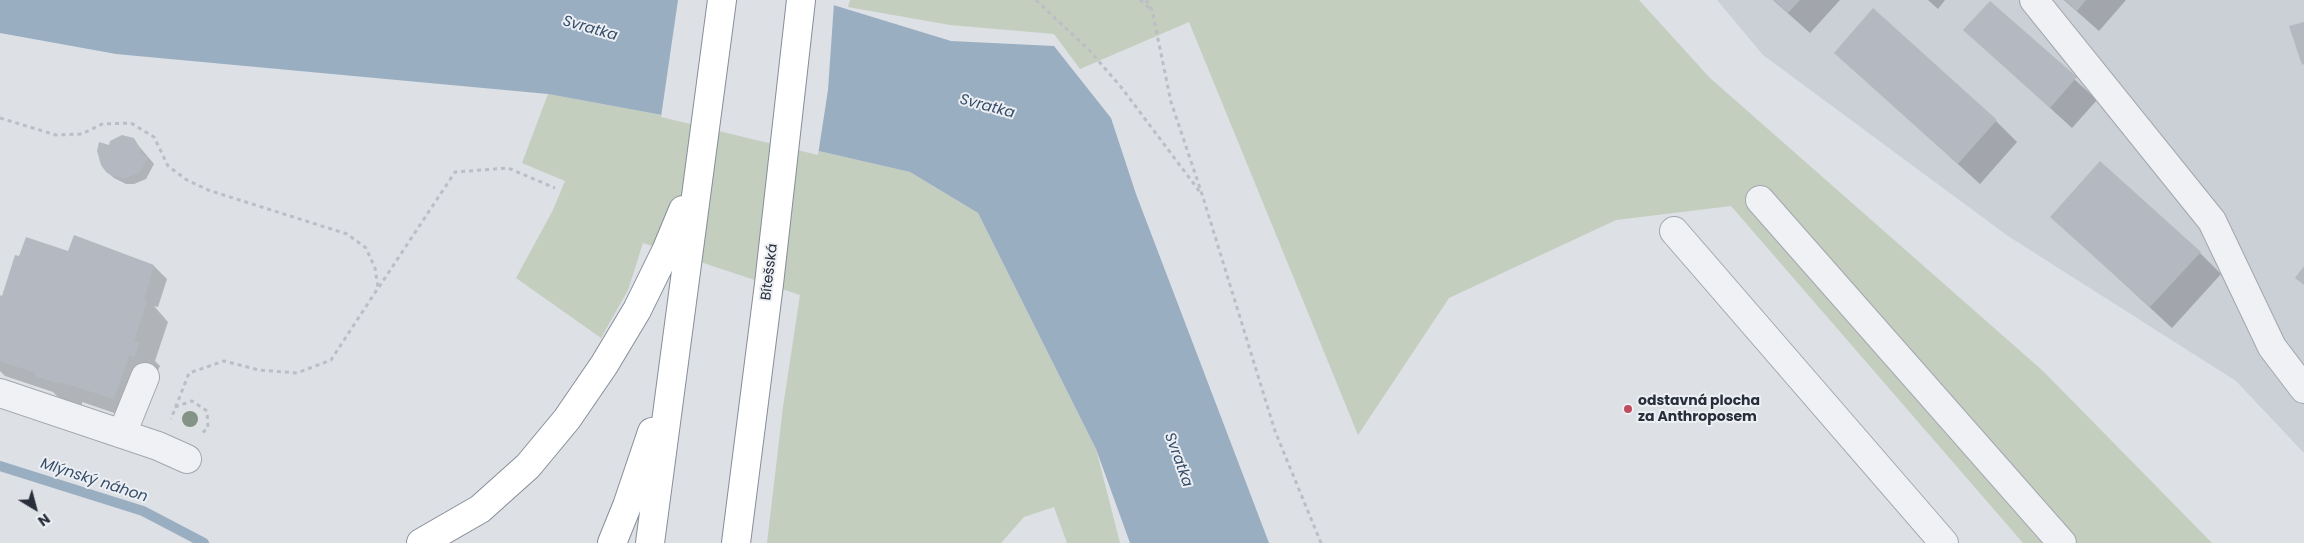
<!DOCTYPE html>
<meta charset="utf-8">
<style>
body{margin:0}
#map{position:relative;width:2304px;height:543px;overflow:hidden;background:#dde0e5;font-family:Poppins,sans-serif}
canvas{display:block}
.north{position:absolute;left:10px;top:483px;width:50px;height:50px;-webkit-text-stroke:4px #eceff3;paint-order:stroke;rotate:143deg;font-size:14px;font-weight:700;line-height:20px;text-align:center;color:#282e3a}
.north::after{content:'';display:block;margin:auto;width:18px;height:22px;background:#282e3a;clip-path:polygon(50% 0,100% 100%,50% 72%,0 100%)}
</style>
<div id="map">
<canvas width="2304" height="543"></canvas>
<div class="north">N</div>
</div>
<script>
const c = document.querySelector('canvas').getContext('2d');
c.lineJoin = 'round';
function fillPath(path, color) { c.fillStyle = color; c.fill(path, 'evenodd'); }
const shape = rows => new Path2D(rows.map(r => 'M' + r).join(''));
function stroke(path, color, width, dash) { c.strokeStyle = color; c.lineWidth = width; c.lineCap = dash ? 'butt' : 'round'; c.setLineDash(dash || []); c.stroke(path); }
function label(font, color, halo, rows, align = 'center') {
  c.font = font + ' Poppins,sans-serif'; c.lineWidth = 4; c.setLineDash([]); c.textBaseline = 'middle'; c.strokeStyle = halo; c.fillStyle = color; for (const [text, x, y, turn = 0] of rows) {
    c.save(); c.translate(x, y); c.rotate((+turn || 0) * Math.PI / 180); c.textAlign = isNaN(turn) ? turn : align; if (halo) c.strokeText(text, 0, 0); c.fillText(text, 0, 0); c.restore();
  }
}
fillPath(shape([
 [1717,0,2304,0,2304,453,2236,381,2008,236,1763,55]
]), '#cbcfd6');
fillPath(shape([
 [850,0,1639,0,1710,78,2043,371,2212,543,2023,543,1731,206,1616,220,1449,298,1358,435,1189,22,1080,69,1054,34,950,25,848,7],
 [548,94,662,115,910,172,978,213,1096,449,1120,543,1067,543,1054,507,1024,517,1001,543,767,543,783,407,800,295,643,243,628,290,601,338,516,278,553,210,565,181,522,163]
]), '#c3cebf');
fillPath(shape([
 [0,0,817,0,951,41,1054,46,1111,118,1136,194,1269,543,1130,543,1096,449,978,213,910,172,662,115,548,94,116,54,0,33]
]), '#9aaec2');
fillPath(shape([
 [678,0,825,0,834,3,828,90,818,155,661,117]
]), '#dde0e5');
fillPath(shape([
 [1773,0,1840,0,1810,33],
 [1928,0,1945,0,1938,9],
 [2064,0,2126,0,2099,31],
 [1990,2,2097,100,2072,128,1965,30],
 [1835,53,1996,121,2017,142,1980,184],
 [133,139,154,164,146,179,134,184,126,184,114,178,106,171,110,147],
 [2052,217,2200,253,2221,274,2172,328],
 [69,253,154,266,167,279,158,307,154,306,168,322,155,361,160,366,135,420,82,402,82,405,58,397,53,392,5,376,0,371,0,297,3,298]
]), '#0003');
stroke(shape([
 [0,466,143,511,204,543]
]), '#9aaec2', 10);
fillPath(shape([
 [1774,0,1800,0,1788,13],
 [2065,0,2086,0,2077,11],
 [1990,1,2077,77,2050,108,1963,30],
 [1873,8,1997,120,1958,164,1834,53],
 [2304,22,2304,64,2302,65,2289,26],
 [122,135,134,138,141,150,140,154,148,157,140,172,126,178,112,176,106,172,101,165,97,151,99,142,109,145,110,141],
 [2100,161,2201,252,2150,307,2050,217],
 [74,235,154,265,144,299,147,300,134,341,139,343,134,357,129,355,114,399,61,382,60,384,35,376,36,373,0,361,0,295,2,296,15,255,19,256,26,237,68,251],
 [2304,266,2304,285,2295,278]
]), '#b4b9c1');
const minor = shape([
 [2034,0,2212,221,2272,347,2304,389],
 [1760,200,2062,543],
 [1674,231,1944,543],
 [0,393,158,446,187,459],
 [122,434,145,377]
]);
const highway = shape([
 [421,543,480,509,528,466,567,419,604,365,637,310,666,251,683,210],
 [612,543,627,506,652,432],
 [650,543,722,0],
 [736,543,769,284,801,0]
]);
stroke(minor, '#a3a7ae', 30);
stroke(highway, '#868e9a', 30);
stroke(shape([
 [1036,0,1090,51,1121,87,1200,192],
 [1140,0,1149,8],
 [1146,0,1152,10,1171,102,1202,194,1275,431,1321,543],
 [0,118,56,135,82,134,102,124,131,123,154,137,168,166,187,180,208,190,347,234,366,248,375,268,378,288,331,360,297,373,259,370,224,361,189,373,171,419],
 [379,287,455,172,508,168,555,188],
 [175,407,192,401,207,411,208,428,202,433]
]), '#bbbec4', 3, [4, 4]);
stroke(minor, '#eff1f4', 28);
stroke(highway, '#fff', 28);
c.fillStyle = '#849385';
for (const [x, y] of [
 [190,419]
]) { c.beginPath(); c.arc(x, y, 8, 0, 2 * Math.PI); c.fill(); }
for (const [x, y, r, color] of [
 [1628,409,5,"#c04c5d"]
]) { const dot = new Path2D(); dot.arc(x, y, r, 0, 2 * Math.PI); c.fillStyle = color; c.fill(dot); stroke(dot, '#eceff3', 2); }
label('14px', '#282e3a', '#eceff3', [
 ["Bítešská",770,272,-83]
]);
label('bold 14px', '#282e3a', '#eceff3', [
 ["odstavná plocha",1638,401],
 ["za Anthroposem",1638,417]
], 'left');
label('italic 15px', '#364d6a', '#eceff3', [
 ["Svratka",590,29,16],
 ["Svratka",987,107,15],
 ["Svratka",1178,460,70],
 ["Mlýnský náhon",94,481,18]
]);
</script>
